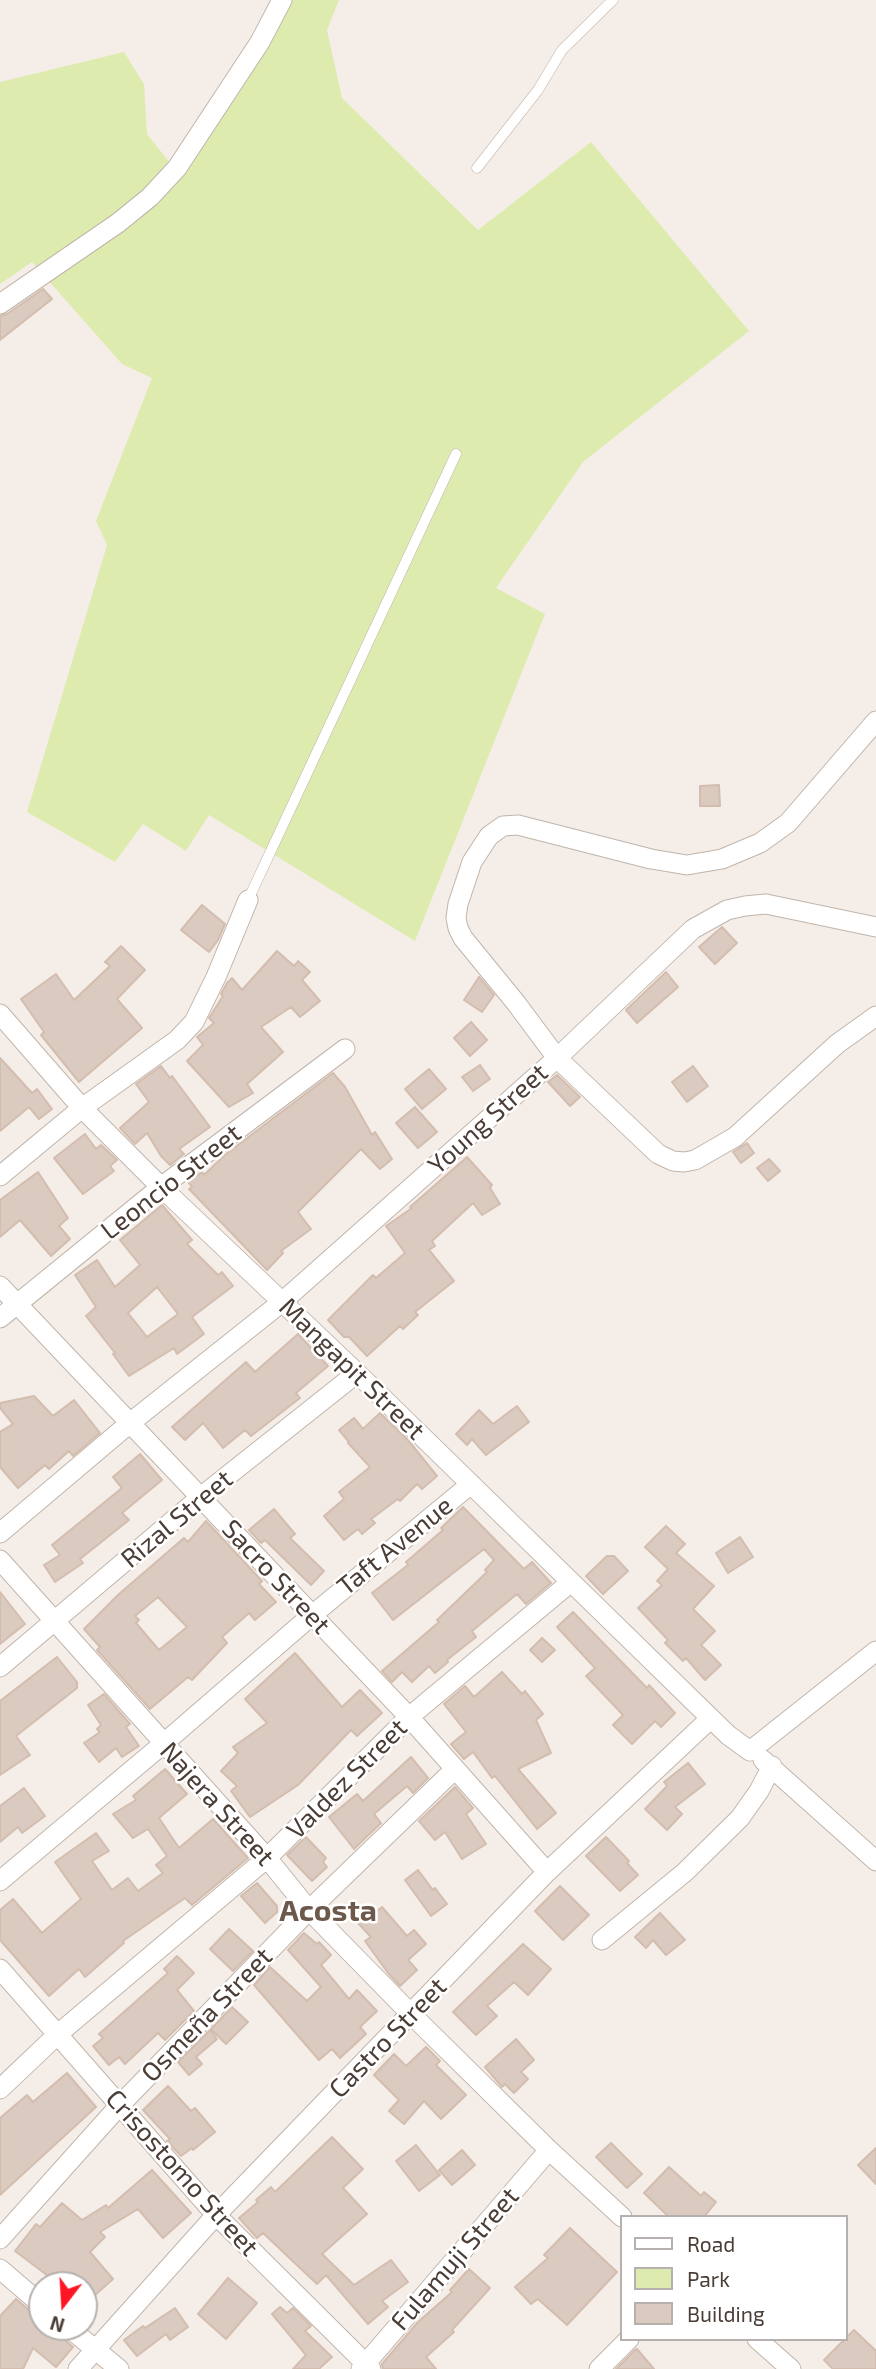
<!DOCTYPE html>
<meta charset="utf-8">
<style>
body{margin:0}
#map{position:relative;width:876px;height:2369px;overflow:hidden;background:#f5eee8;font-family:"Exo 2",sans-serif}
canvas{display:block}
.legend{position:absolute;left:620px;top:2215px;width:228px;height:126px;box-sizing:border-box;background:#fff;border:2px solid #b6b1af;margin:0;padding:9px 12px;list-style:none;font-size:21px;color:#493d36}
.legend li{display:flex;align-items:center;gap:14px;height:35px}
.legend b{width:35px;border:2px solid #b6b1af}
.north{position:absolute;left:28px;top:2271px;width:70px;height:70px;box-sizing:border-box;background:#fff;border:2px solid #b6b1af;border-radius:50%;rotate:197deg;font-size:19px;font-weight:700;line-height:28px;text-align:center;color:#493d36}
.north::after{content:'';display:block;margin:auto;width:24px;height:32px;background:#ff1524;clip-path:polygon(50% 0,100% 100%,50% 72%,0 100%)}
</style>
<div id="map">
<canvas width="876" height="2369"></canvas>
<ul class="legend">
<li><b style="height:9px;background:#fff"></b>Road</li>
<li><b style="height:19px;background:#ddecae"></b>Park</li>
<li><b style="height:19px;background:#dbcabf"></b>Building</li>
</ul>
<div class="north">N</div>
</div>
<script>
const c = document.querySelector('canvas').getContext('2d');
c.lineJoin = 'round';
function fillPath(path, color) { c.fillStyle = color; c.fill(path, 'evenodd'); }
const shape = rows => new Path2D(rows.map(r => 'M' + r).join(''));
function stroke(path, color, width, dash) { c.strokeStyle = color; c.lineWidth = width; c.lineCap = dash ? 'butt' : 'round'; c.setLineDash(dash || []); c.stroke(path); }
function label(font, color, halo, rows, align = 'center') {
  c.font = font + ' "Exo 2",sans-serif'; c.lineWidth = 5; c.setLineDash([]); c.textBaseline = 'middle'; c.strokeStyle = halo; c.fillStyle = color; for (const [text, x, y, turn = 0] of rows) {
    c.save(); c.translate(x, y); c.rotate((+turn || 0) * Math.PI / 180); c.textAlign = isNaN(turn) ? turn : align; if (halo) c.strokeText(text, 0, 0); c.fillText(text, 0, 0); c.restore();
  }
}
fillPath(shape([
 [293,0,339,0,327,30,342,98,478,230,591,142,749,331,583,462,496,588,545,614,415,941,209,815,186,851,143,824,115,862,27,812,107,545,96,521,152,378,122,364,32,262,0,284,0,82,124,52,144,84,147,134,178,173]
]), '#ddecae');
const building = shape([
 [43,289,52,299,0,340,0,316,7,314,43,289],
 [719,785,720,806,700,806,700,786,719,785],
 [202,905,225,924,218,940,209,952,181,930,202,905],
 [722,927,737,943,715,964,699,947,722,927],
 [121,946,145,970,117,999,142,1028,79,1082,41,1035,44,1032,21,999,56,974,74,1000,110,966,105,962,121,946],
 [277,951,294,966,298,961,310,972,302,980,320,1001,300,1017,291,1007,261,1027,283,1052,247,1084,253,1093,229,1107,187,1061,203,1045,197,1037,214,1023,209,1018,223,996,221,994,227,983,232,978,242,990,277,951],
 [666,972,678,987,637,1023,626,1010,666,972],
 [479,977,494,995,482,1012,464,1000,479,977],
 [471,1022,487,1040,470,1056,454,1038,471,1022],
 [0,1058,32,1093,37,1089,52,1109,39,1119,29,1107,0,1131,0,1058],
 [480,1065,490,1079,473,1091,462,1077,480,1065],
 [161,1066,170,1078,172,1076,210,1127,179,1149,184,1154,170,1165,161,1156,147,1133,135,1144,120,1128,149,1102,136,1084,161,1066],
 [693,1066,708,1086,687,1102,672,1082,693,1066],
 [429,1069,446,1089,422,1109,405,1089,429,1069],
 [333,1073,345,1087,372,1135,375,1132,392,1159,380,1169,361,1149,298,1212,311,1229,281,1251,283,1253,267,1270,189,1189,192,1187,188,1182,202,1172,204,1175,226,1154,333,1073],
 [557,1075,580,1097,570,1106,548,1082,557,1075],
 [415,1107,437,1132,418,1148,396,1123,415,1107],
 [85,1134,96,1149,101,1145,117,1160,110,1166,114,1171,83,1194,54,1158,85,1134],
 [747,1143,754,1153,741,1163,733,1152,747,1143],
 [467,1157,492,1185,490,1188,500,1204,482,1215,473,1203,432,1241,435,1246,429,1250,454,1281,415,1312,418,1315,403,1329,400,1326,367,1356,349,1337,344,1337,328,1320,373,1275,376,1278,405,1253,386,1226,412,1208,410,1207,467,1157],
 [769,1159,780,1171,768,1181,757,1168,769,1159],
 [38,1172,68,1218,59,1226,70,1239,51,1256,20,1220,0,1237,0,1200,38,1172],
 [162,1205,192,1240,187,1244,218,1275,222,1272,233,1286,192,1317,204,1334,177,1354,174,1348,129,1376,113,1354,115,1353,86,1316,96,1307,75,1275,97,1260,115,1287,140,1265,120,1240,162,1205],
 [157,1287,178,1314,147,1337,128,1313,157,1287],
 [298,1334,328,1366,296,1393,300,1398,251,1436,245,1430,223,1448,203,1423,185,1440,172,1427,246,1362,255,1372,298,1334],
 [34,1396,53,1416,74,1400,100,1433,73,1456,69,1451,49,1469,45,1465,18,1488,0,1467,0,1432,13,1424,0,1408,0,1403,34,1396],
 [517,1406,529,1422,486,1455,472,1439,467,1445,456,1434,479,1410,493,1424,517,1406],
 [380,1413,408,1440,437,1476,422,1489,417,1484,400,1501,398,1499,371,1519,375,1523,362,1534,358,1529,344,1540,324,1516,344,1499,339,1492,370,1467,348,1443,349,1442,339,1430,354,1418,363,1429,380,1413],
 [140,1454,162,1480,122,1513,129,1520,80,1559,83,1563,55,1582,44,1565,60,1555,52,1545,122,1488,113,1477,140,1454],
 [463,1507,524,1569,532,1562,551,1583,526,1604,517,1594,472,1631,476,1637,447,1660,448,1662,435,1673,429,1666,412,1682,402,1672,392,1682,382,1671,439,1622,437,1620,487,1572,485,1570,494,1560,484,1549,393,1620,372,1593,408,1565,406,1562,443,1530,441,1528,463,1507],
 [274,1509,295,1534,290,1538,324,1571,311,1585,265,1540,261,1543,249,1530,274,1509],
 [206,1521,262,1581,259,1584,276,1602,255,1620,249,1613,222,1637,227,1643,192,1680,188,1677,150,1709,97,1650,100,1647,84,1629,119,1594,184,1538,188,1542,206,1521],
 [158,1597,187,1627,159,1650,136,1623,139,1620,135,1616,158,1597],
 [666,1526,685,1544,676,1553,714,1586,693,1609,715,1631,701,1645,721,1665,705,1680,686,1658,683,1661,665,1643,668,1640,638,1608,662,1585,657,1581,668,1569,645,1547,666,1526],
 [740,1537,753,1557,728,1573,716,1553,740,1537],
 [607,1556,614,1556,628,1571,603,1594,586,1576,607,1556],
 [0,1592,25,1624,0,1644,0,1592],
 [573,1612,647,1688,649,1685,675,1713,661,1727,655,1721,632,1744,613,1725,623,1715,586,1676,595,1668,557,1627,573,1612],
 [542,1638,555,1650,542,1662,530,1650,542,1638],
 [295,1653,342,1707,360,1690,382,1713,357,1736,351,1730,298,1785,250,1817,231,1791,237,1786,221,1771,238,1753,233,1747,267,1723,245,1699,295,1653],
 [57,1657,77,1682,77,1688,16,1736,30,1755,0,1775,0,1701,57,1657],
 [502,1672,522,1694,525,1691,543,1714,536,1720,551,1753,518,1769,556,1813,537,1829,495,1776,492,1778,473,1752,464,1759,451,1744,466,1732,444,1704,465,1686,474,1697,502,1672],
 [104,1694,130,1724,126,1727,139,1746,122,1757,116,1748,99,1762,84,1743,100,1732,97,1729,101,1725,88,1705,104,1694],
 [411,1757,428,1778,413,1793,407,1786,374,1814,381,1823,354,1849,329,1817,357,1794,363,1801,411,1757],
 [688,1763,705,1784,675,1807,682,1814,667,1830,645,1809,667,1786,664,1782,688,1763],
 [165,1769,187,1794,159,1818,179,1848,213,1819,248,1858,192,1905,185,1898,123,1941,124,1943,85,1977,79,1969,49,1996,0,1940,0,1910,13,1899,42,1933,81,1899,55,1862,96,1833,109,1851,92,1861,112,1890,128,1878,138,1891,163,1873,156,1865,167,1856,148,1829,133,1838,113,1814,136,1800,133,1796,165,1769],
 [455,1787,473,1808,466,1814,486,1844,462,1859,445,1832,435,1840,419,1821,455,1787],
 [24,1788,45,1816,22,1833,18,1827,0,1842,0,1806,24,1788],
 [306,1837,326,1858,323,1862,327,1867,312,1881,287,1855,306,1837],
 [606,1837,629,1861,627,1863,638,1875,620,1891,586,1856,606,1837],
 [418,1870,433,1890,435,1888,447,1904,431,1916,405,1880,418,1870],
 [257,1883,277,1906,277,1912,265,1923,241,1896,257,1883],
 [560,1886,589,1915,563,1940,535,1911,560,1886],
 [371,1907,376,1912,382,1907,407,1936,414,1930,426,1944,408,1960,417,1970,400,1986,388,1973,365,1941,371,1937,356,1921,371,1907],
 [660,1913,685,1940,666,1955,653,1940,646,1948,635,1937,660,1913],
 [229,1929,253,1951,233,1971,210,1949,229,1929],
 [304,1933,317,1944,319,1942,331,1955,321,1965,349,1999,357,1990,377,2011,360,2027,366,2034,340,2058,332,2049,319,2060,254,1985,270,1967,307,2001,321,1987,288,1950,304,1933],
 [523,1944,551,1969,528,1995,514,1982,487,2006,497,2016,476,2035,453,2012,523,1944],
 [177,1956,194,1973,177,1990,194,2011,165,2040,158,2033,125,2064,119,2057,109,2065,93,2046,103,2038,99,2034,168,1973,164,1969,177,1956],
 [232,2007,248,2022,226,2044,211,2029,232,2007],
 [210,2030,217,2039,196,2057,202,2064,189,2075,178,2062,210,2030],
 [516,2039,534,2060,521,2072,528,2079,514,2093,505,2084,502,2087,485,2067,516,2039],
 [426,2047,440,2061,436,2065,466,2095,441,2119,424,2101,404,2124,389,2111,399,2100,374,2075,394,2054,406,2066,426,2047],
 [67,2073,96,2107,0,2195,0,2118,27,2095,33,2102,67,2073],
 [168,2086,191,2111,195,2108,215,2132,193,2150,192,2148,181,2156,167,2141,170,2139,143,2110,168,2086],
 [332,2137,363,2169,343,2188,367,2214,322,2254,354,2285,391,2260,408,2282,382,2301,388,2307,368,2324,326,2275,317,2284,263,2233,257,2238,239,2218,258,2202,256,2200,271,2187,275,2192,332,2137],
 [611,2143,642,2174,627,2188,596,2157,611,2143],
 [416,2145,440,2175,419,2191,396,2161,416,2145],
 [876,2148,876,2184,858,2165,876,2148],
 [462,2150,475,2165,452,2185,439,2170,462,2150],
 [669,2167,701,2196,704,2192,716,2202,704,2217,669,2217,644,2193,669,2167],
 [152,2170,191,2213,163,2238,138,2209,100,2232,105,2237,90,2252,113,2279,84,2305,84,2285,60,2285,15,2251,36,2224,40,2227,62,2203,82,2220,106,2205,108,2208,152,2170],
 [570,2228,617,2272,567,2325,538,2299,531,2304,515,2287,548,2258,544,2255,570,2228],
 [469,2269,490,2288,452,2330,454,2332,426,2357,436,2369,383,2369,382,2364,418,2322,452,2292,450,2290,469,2269],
 [228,2278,257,2303,226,2339,198,2314,228,2278],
 [16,2299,42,2321,42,2327,52,2329,53,2327,60,2336,73,2347,56,2367,33,2348,23,2369,0,2369,0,2316,16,2299],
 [280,2307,287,2313,293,2308,311,2326,305,2331,332,2357,319,2369,293,2369,306,2355,272,2314,280,2307],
 [175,2308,188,2327,170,2340,166,2334,137,2356,124,2340,143,2326,145,2328,175,2308],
 [854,2330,876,2351,876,2369,833,2369,824,2360,854,2330],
 [637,2349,654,2369,616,2369,635,2350,637,2349]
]);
fillPath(building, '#dbcabf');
stroke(building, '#d3bdaf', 2);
const service = shape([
 [477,168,538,90,562,50,613,0],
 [248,900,456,454]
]);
const minor = shape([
 [0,304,118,223,150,197,177,168,260,42,282,0],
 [876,927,766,904,745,906,727,910,693,929,557,1058,658,1154,673,1161,684,1162,695,1160,735,1137,837,1044,876,1016],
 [0,1014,82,1108,161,1187,357,1373,728,1735,750,1751,876,1651],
 [0,1176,82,1108,177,1040,194,1022,216,977,248,900],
 [0,1286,409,1717,547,1872],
 [0,1318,161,1187,345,1049],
 [0,1533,130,1423,282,1302,557,1058,516,1003,463,938,458,928,456,918,458,904,472,862,489,836,503,826,518,825,651,859,687,865,722,859,760,843,788,823,876,721],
 [0,1560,267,1858,309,1910,411,2014,549,2150,622,2217],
 [0,1667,202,1496,357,1373],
 [763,1760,876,1861],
 [0,1881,163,1744,311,1616,471,1484],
 [602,1940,685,1872,740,1818,759,1791,772,1766],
 [0,1969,216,2215,371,2369],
 [0,2089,58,2034,267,1858,409,1717,571,1582],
 [0,2239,120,2105,309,1910,454,1770],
 [0,2269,42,2305],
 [68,2327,119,2369],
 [757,2339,791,2369],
 [78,2369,216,2215,547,1872,710,1719],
 [361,2369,549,2150],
 [599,2369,629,2339]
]);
stroke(service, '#c1b4aa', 11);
stroke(minor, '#c1b4aa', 21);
stroke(service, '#fff', 10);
stroke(minor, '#fff', 19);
label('26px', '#493d36', '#fff', [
 ["Young Street",488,1119,-42],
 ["Leoncio Street",171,1182,-38],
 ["Mangapit Street",352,1369,44],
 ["Rizal Street",177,1519,-40],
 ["Taft Avenue",395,1546,-39],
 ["Sacro Street",276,1577,47],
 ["Valdez Street",347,1779,-45],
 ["Najera Street",217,1804,48],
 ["Osmeña Street",207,2015,-46],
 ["Castro Street",388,2038,-46],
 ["Crisostomo Street",182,2173,48],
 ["Fulamuji Street",455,2259,-49]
]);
label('bold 30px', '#6d594c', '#fff', [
 ["Acosta",328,1911]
]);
</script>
